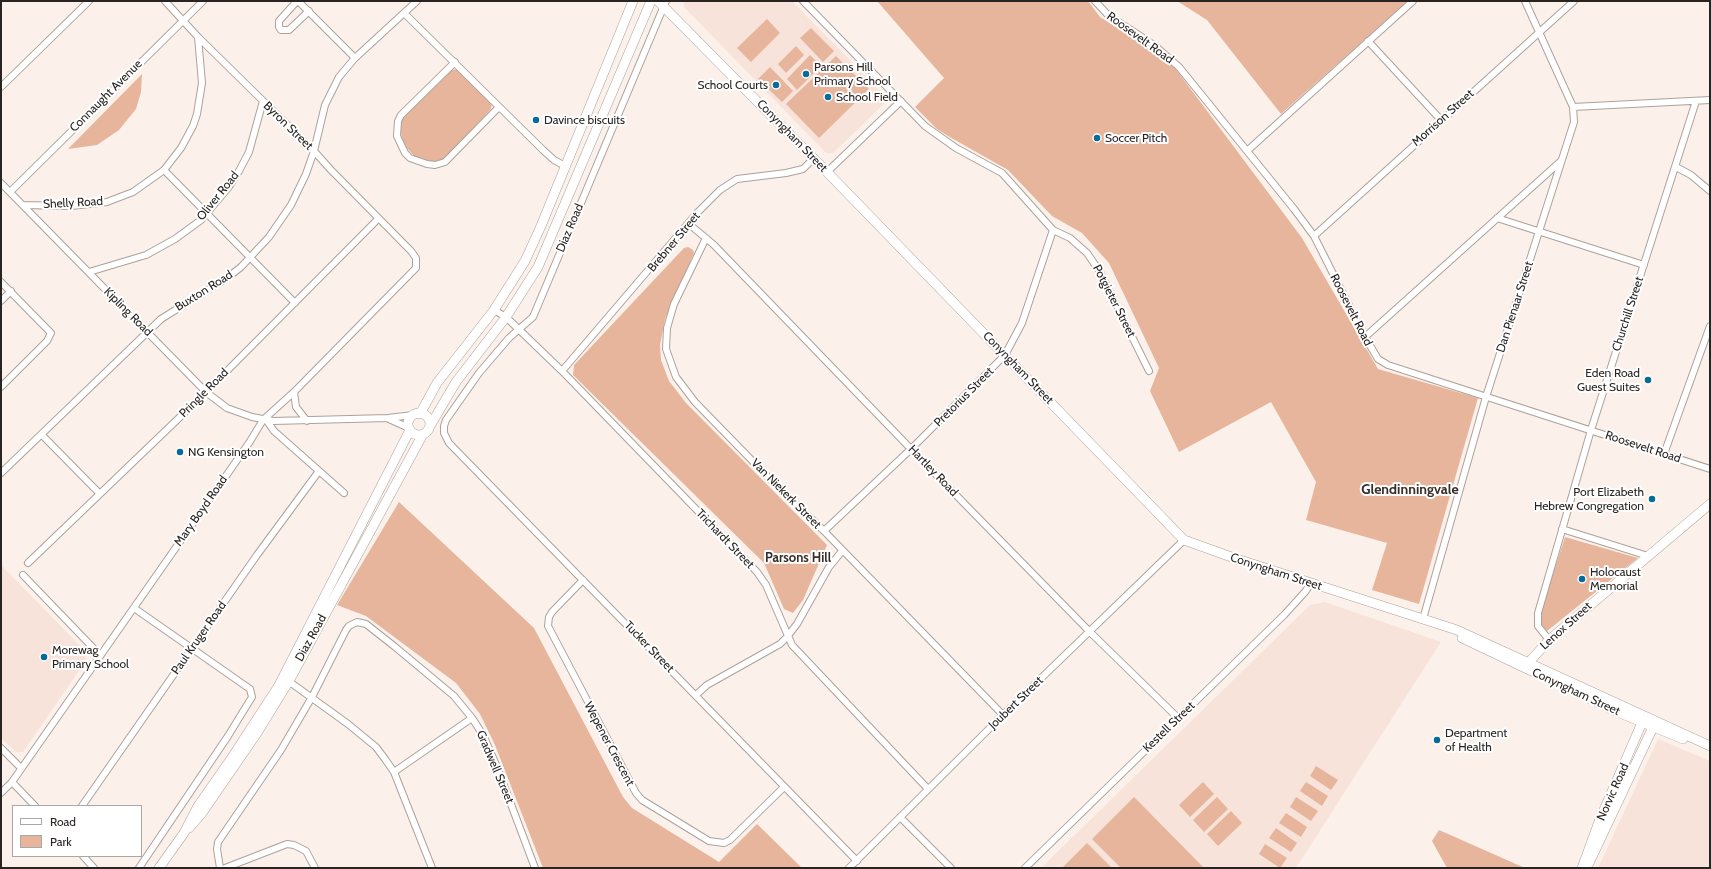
<!DOCTYPE html>
<style>
body{margin:0}
#map{position:relative;width:1711px;height:869px;overflow:hidden;background:#fcf1ea;font-family:Cabin,sans-serif}
canvas{display:block}
.frame{position:absolute;inset:0;border:2px solid #292422;pointer-events:none}
.legend{position:absolute;left:12px;top:805px;width:130px;height:52px;box-sizing:border-box;background:#fff;border:1px solid #a9a7a7;margin:0;padding:5px 7px;list-style:none;font-size:12px;color:#292422}
.legend li{display:flex;align-items:center;gap:8px;height:20px}
.legend b{width:20px;border:1px solid #a9a7a7}
</style>
<div id="map">
<canvas width="1711" height="869"></canvas>
<div class="frame"></div>
<ul class="legend">
<li><b style="height:5px;background:#fff"></b>Road</li>
<li><b style="height:11px;background:#e6b59c"></b>Park</li>
</ul>
</div>
<script>
const c = document.querySelector('canvas').getContext('2d');
c.lineJoin = 'round';
function fillPath(path, color) { c.fillStyle = color; c.fill(path, 'evenodd'); }
const shape = rows => new Path2D(rows.map(r => 'M' + r).join(''));
function stroke(path, color, width, dash) { c.strokeStyle = color; c.lineWidth = width; c.lineCap = dash ? 'butt' : 'round'; c.setLineDash(dash || []); c.stroke(path); }
function label(font, color, halo, rows, align = 'center') {
  c.font = font + ' Cabin,sans-serif'; c.lineWidth = 4; c.setLineDash([]); c.textBaseline = 'middle'; c.strokeStyle = halo; c.fillStyle = color; for (const [text, x, y, turn = 0] of rows) {
    c.save(); c.translate(x, y); c.rotate((+turn || 0) * Math.PI / 180); c.textAlign = isNaN(turn) ? turn : align; if (halo) c.strokeText(text, 0, 0); c.fillText(text, 0, 0); c.restore();
  }
}
fillPath(shape([
 [684,1,792,1,883,94,885,100,884,104,833,153,826,153,684,7],
 [1,565,87,653,85,662,23,752,16,752,1,738],
 [1325,602,1441,642,1296,868,1041,868,1310,605],
 [1658,739,1710,761,1710,868,1598,868]
]), '#f7e3d9');
fillPath(shape([
 [877,1,1088,1,1100,17,1159,54,1175,68,1302,238,1378,369,1478,398,1419,604,1372,590,1387,543,1306,520,1316,482,1271,402,1179,452,1150,391,1159,368,1109,263,1082,233,1052,216,1008,170,948,136,937,129,915,107,944,78],
 [1177,1,1408,1,1281,114,1207,20],
 [767,19,780,33,751,62,737,48],
 [811,28,834,51,823,62,800,38],
 [796,46,804,55,786,73,778,64],
 [810,55,821,66,797,90,787,79],
 [836,56,869,89,819,138,786,104],
 [770,67,793,91,782,102,758,79],
 [450,69,458,70,492,103,491,109,446,158,437,161,426,161,414,156,404,145,400,129,401,121,406,114],
 [142,74,141,92,136,109,119,130,97,145,68,149],
 [688,247,693,250,694,253,665,319,660,345,661,360,669,381,686,403,827,545,803,600,793,613,784,609,764,563,573,375,574,365,684,248],
 [399,502,534,628,623,797,632,808,719,862,757,824,802,868,543,868,495,745,480,714,456,683,366,616,337,605],
 [1565,537,1638,558,1547,631,1538,620],
 [1316,766,1338,780,1331,790,1310,776],
 [1203,782,1214,794,1190,817,1179,805],
 [1306,782,1328,796,1322,806,1300,791],
 [1134,797,1204,868,1121,868,1092,839],
 [1217,797,1228,809,1204,832,1193,820],
 [1296,797,1318,811,1311,821,1290,807],
 [1231,811,1242,823,1218,846,1207,834],
 [1286,813,1307,827,1301,837,1279,823],
 [1276,828,1297,843,1291,852,1269,838],
 [1439,830,1525,868,1447,868,1432,841],
 [1087,843,1112,868,1062,868],
 [1265,844,1287,858,1280,868,1259,854]
]), '#e6b59c');
const street = shape([
 [297,1,279,21,279,27,281,30,289,30,309,11],
 [298,1,355,58],
 [666,1,533,317,509,338,479,373,446,420,444,426,444,433,449,443,857,861],
 [803,1,925,126,956,148,1002,173,1053,230,1070,238,1087,253,1100,272,1149,371],
 [1095,1,1108,15,1154,45,1179,67,1294,209,1314,236,1365,337,1378,359,1388,365,1710,469],
 [404,13,543,150,554,160,565,166],
 [1368,41,1441,120],
 [455,62,401,115,398,121,397,136,405,153,410,158,427,164,435,165,445,162,499,107],
 [1,87,89,1],
 [1573,107,1710,100],
 [1247,151,1413,1],
 [1676,167,1691,175,1710,191],
 [164,170,295,303],
 [827,172,901,101],
 [1,183,206,392,227,408,252,417,273,421,388,418,413,415],
 [10,192,203,1],
 [23,205,71,206,107,202,133,192,164,170,181,148,193,126,197,114,202,83,198,37],
 [1497,218,1644,265],
 [689,224,714,245,911,449,1090,632,1178,718],
 [1314,236,1574,1],
 [706,238,674,304,667,328,666,349,676,377,695,402,769,478,824,531,1003,715],
 [89,272,146,255,175,239,201,220,228,188,239,171,249,152,263,101],
 [1,282,51,333,47,341,1,387],
 [1,301,11,291],
 [494,310,506,317,562,371,757,572,766,585,792,645,928,789],
 [1365,337,1561,161],
 [562,371,697,213,720,190,737,179,786,173,803,169,814,158],
 [294,392,296,407,307,421],
 [389,419,409,428],
 [267,421,274,431,344,493],
 [42,435,100,494],
 [1664,454,1710,326],
 [1,473,161,319,227,278,241,267,269,237,291,205,306,174,314,151,325,105,339,77,355,58,417,1],
 [1562,529,1648,556],
 [824,531,911,449,1005,355,1022,323,1053,230],
 [28,563,206,392,378,219],
 [23,575,100,655],
 [583,580,552,612,549,617,548,626,636,793,642,800,709,841,724,843,730,840,784,787],
 [134,608,250,689,252,697,228,736,139,868],
 [1423,619,1486,397,1574,122,1573,107,1525,1],
 [1549,640,1538,626,1538,613,1591,430,1696,101],
 [287,680,348,724,376,747,385,759,394,772,432,868],
 [696,695,707,685,780,644,787,637,797,624,829,567,842,551],
 [1,748,21,768],
 [394,772,472,718],
 [12,782,35,806],
 [1,793,12,782,249,443,263,420,294,392,416,268,416,258,411,251,331,170,314,151,198,37,165,1],
 [82,806,257,555,319,471],
 [900,817,951,868],
 [83,856,94,868],
 [220,868,217,849,218,842,281,750,312,697,346,630,349,626,357,622,366,624,394,646,454,696,472,718,483,735,497,767,535,868],
 [225,868,287,844,294,845,306,851,315,868],
 [849,868,1003,715,1184,540],
 [1025,868,1284,615,1305,592,1311,583]
]);
const secondary = shape([
 [658,1,827,172,1184,540,1237,559,1457,630,1710,746],
 '408 424a11 11 0 1 1 22 0a11 11 0 1 1-22 0Z',
 [420,414,437,383,494,310,525,261,541,226,633,1],
 [430,426,456,382,506,317,538,267,651,1],
 [1462,638,1620,713,1683,739],
 [1527,667,1531,660,1549,640,1710,504],
 [189,828,202,813,257,733,289,681,423,434],
 [1589,863,1655,723],
 [159,868,184,833,198,806,233,756,278,687,410,430],
 [1582,868,1600,819,1644,718]
]);
stroke(street, '#aca19b', 8);
stroke(secondary, '#aca19b', 10);
stroke(street, '#fff', 6);
stroke(secondary, '#fff', 9);
for (const [x, y, r, color] of [
 [806,74,4,"#056c99"],
 [776,85,4,"#056c99"],
 [828,97,4,"#056c99"],
 [536,120,4,"#056c99"],
 [1097,138,4,"#056c99"],
 [1648,380,4,"#056c99"],
 [180,452,4,"#056c99"],
 [1652,499,4,"#056c99"],
 [1582,579,4,"#056c99"],
 [44,657,4,"#056c99"],
 [1437,740,4,"#056c99"]
]) { const dot = new Path2D(); dot.arc(x, y, r, 0, 2 * Math.PI); c.fillStyle = color; c.fill(dot); stroke(dot, '#fff', 1.5); }
label('12px', '#292422', '#fff', [
 ["Roosevelt Road",1140,38,36],
 ["Connaught Avenue",106,96,-45],
 ["Morrison Street",1443,118,-42],
 ["Byron Street",288,126,44],
 ["Conyngham Street",792,136,46],
 ["Oliver Road",218,196,-51],
 ["Shelly Road",73,203,-3],
 ["Diaz Road",570,228,-67],
 ["Brebner Street",674,242,-50],
 ["Buxton Road",204,291,-32],
 ["Potgieter Street",1114,301,63],
 ["Dan Pienaar Street",1515,307,-72],
 ["Roosevelt Road",1351,310,63],
 ["Kipling Road",128,312,45],
 ["Churchill Street",1628,314,-72],
 ["Conyngham Street",1018,368,46],
 ["Pringle Road",204,393,-45],
 ["Pretorius Street",964,397,-45],
 ["Roosevelt Road",1643,447,18],
 ["Hartley Road",933,471,46],
 ["Van Niekerk Street",786,494,45],
 ["Mary Boyd Road",201,511,-55],
 ["Trichardt Street",725,539,46],
 ["Conyngham Street",1276,572,18],
 ["Lenox Street",1566,626,-42],
 ["Paul Kruger Road",199,638,-55],
 ["Diaz Road",311,638,-61],
 ["Tucker Street",649,647,46],
 ["Conyngham Street",1576,692,25],
 ["Joubert Street",1016,703,-44],
 ["Kestell Street",1169,727,-44],
 ["Wepener Crescent",609,744,62],
 ["Gradwell Street",495,767,67],
 ["Norvic Road",1613,792,-66]
]);
label('12px', '#292422', '#fff', [
 ["Parsons Hill",814,67],
 ["Primary School",814,81],
 ["School Courts",768,85,"right"],
 ["School Field",836,97],
 ["Davince biscuits",544,120],
 ["Soccer Pitch",1105,138],
 ["Eden Road",1640,373,"right"],
 ["Guest Suites",1640,387,"right"],
 ["NG Kensington",188,452],
 ["Port Elizabeth",1644,492,"right"],
 ["Hebrew Congregation",1644,506,"right"],
 ["Holocaust",1590,572],
 ["Memorial",1590,586],
 ["Morewag",52,650],
 ["Primary School",52,664],
 ["Department",1445,733],
 ["of Health",1445,747]
], 'left');
label('bold 13px', '#382f2a', '#fff', [
 ["Parsons Hill",798,558]
]);
label('bold 14px', '#382f2a', '#fff', [
 ["Glendinningvale",1410,490]
]);
</script>
